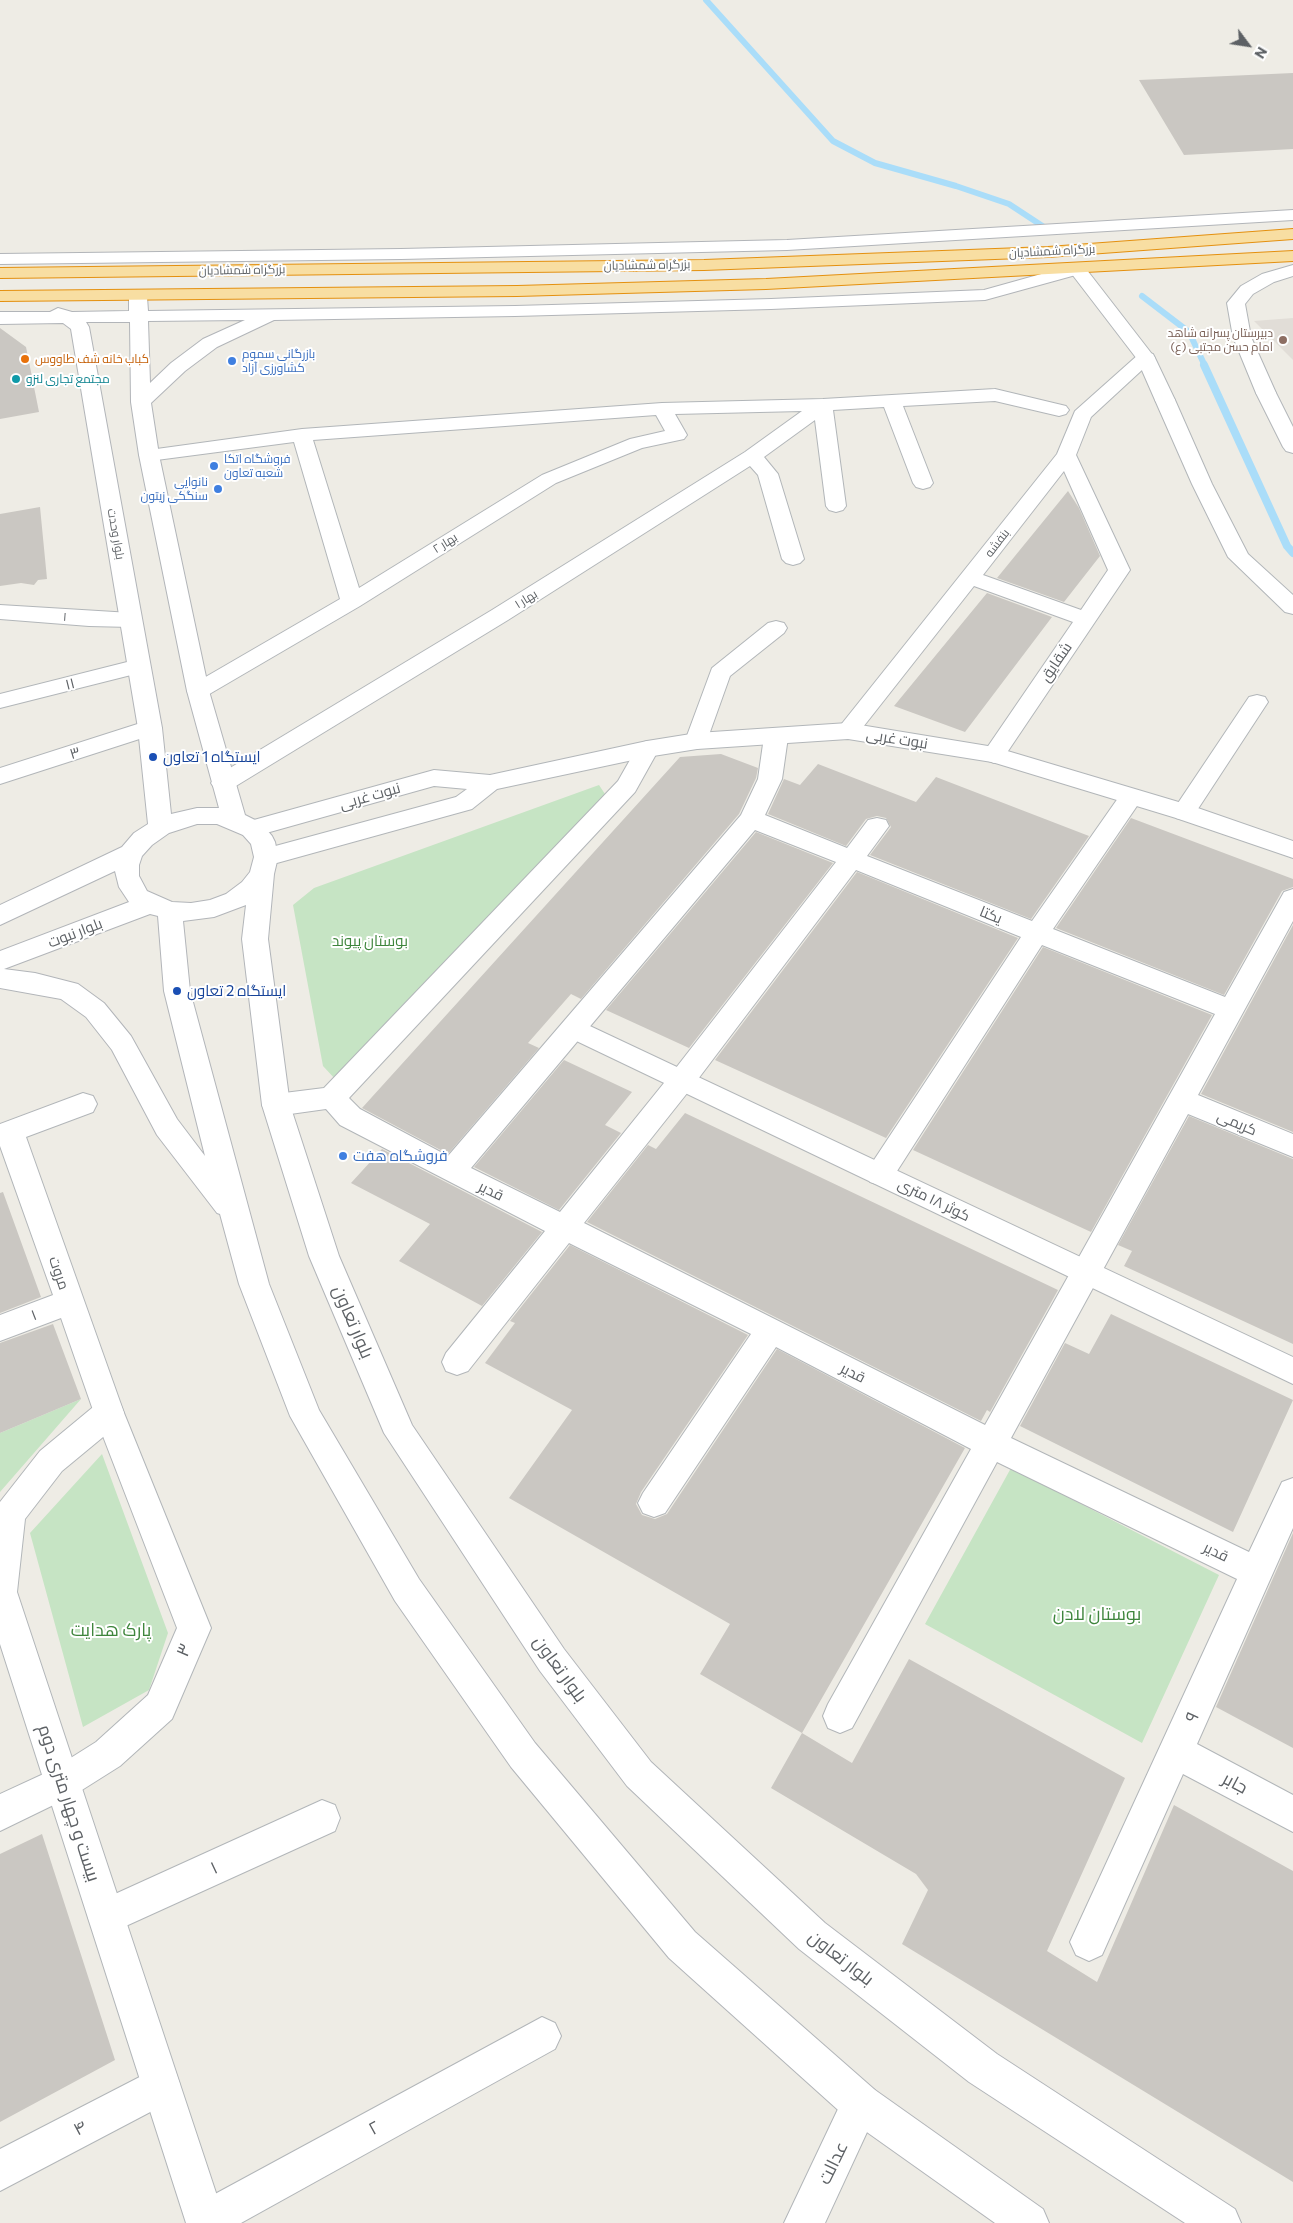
<!DOCTYPE html>
<meta charset="utf-8">
<style>
body{margin:0}
#map{position:relative;width:1293px;height:2223px;overflow:hidden;background:#eeece5;font-family:Commissioner,sans-serif}
canvas{display:block}
.north{position:absolute;left:1223px;top:20px;width:50px;height:50px;-webkit-text-stroke:4px #fff;paint-order:stroke;rotate:121deg;font-size:14px;font-weight:700;line-height:20px;text-align:center;color:#5d6165}
.north::after{content:'';display:block;margin:auto;width:18px;height:22px;background:#5d6165;clip-path:polygon(50% 0,100% 100%,50% 72%,0 100%)}
</style>
<div id="map">
<canvas width="1293" height="2223"></canvas>
<div class="north">N</div>
</div>
<script>
const c = document.querySelector('canvas').getContext('2d');
c.lineJoin = 'round';
function fillPath(path, color) { c.fillStyle = color; c.fill(path, 'evenodd'); }
const shape = rows => new Path2D(rows.map(r => 'M' + r).join(''));
function stroke(path, color, width, dash) { c.strokeStyle = color; c.lineWidth = width; c.lineCap = dash ? 'butt' : 'round'; c.setLineDash(dash || []); c.stroke(path); }
function label(font, color, halo, rows, align = 'center') {
  c.font = font + ' Commissioner,Cairo,sans-serif'; c.lineWidth = 4; c.setLineDash([]); c.textBaseline = 'middle'; c.strokeStyle = halo; c.fillStyle = color; for (const [text, x, y, turn = 0] of rows) {
    c.save(); c.translate(x, y); c.rotate((+turn || 0) * Math.PI / 180); c.textAlign = isNaN(turn) ? turn : align; if (halo) c.strokeText(text, 0, 0); c.fillText(text, 0, 0); c.restore();
  }
}
fillPath(shape([
 [1293,318,1293,360,1254,321]
]), '#e1ddd7');
fillPath(shape([
 [599,785,605,794,336,1080,323,1066,293,905,314,888],
 [81,1399,0,1492,0,1433],
 [102,1454,168,1633,149,1690,83,1727,30,1533],
 [1011,1468,1219,1575,1142,1743,925,1624]
]), '#c6e4c4');
stroke(shape([
 [706,0,833,141,875,163,956,186,1009,204,1044,227],
 [1142,296,1189,332,1205,366]
]), '#aaddf9', 6);
stroke(shape([
 [1204,365,1287,546,1293,553]
]), '#aaddf9', 8);
fillPath(shape([
 [1293,73,1293,149,1184,155,1139,80],
 [0,328,26,347,39,412,0,419],
 [1068,491,1079,508,1100,556,1064,602,997,578],
 [40,507,47,579,38,580,34,585,21,583,0,586,0,514],
 [987,593,1052,617,965,732,894,706],
 [721,754,758,768,756,778,739,814,581,999,571,994,528,1043,539,1048,448,1154,362,1108,680,757],
 [818,764,916,802,936,777,1089,836,1031,919,870,855,891,827,886,818,877,816,866,819,846,846,768,814,784,779,800,785],
 [1131,818,1293,879,1293,887,1282,891,1224,995,1056,928],
 [756,832,833,863,689,1048,606,1010],
 [857,872,1018,938,886,1138,715,1060],
 [1293,925,1293,1132,1201,1094],
 [1043,947,1212,1015,1091,1232,913,1150],
 [564,1060,632,1092,605,1125,621,1133,559,1210,474,1167],
 [685,1113,1058,1290,990,1412,987,1410,981,1421,587,1222,648,1145,656,1149],
 [1189,1116,1293,1159,1293,1344,1124,1266,1132,1251,1118,1245],
 [382,1149,542,1232,482,1306,399,1261,430,1224,351,1183],
 [3,1192,41,1297,0,1313,0,1193],
 [570,1245,748,1335,641,1492,636,1504,642,1515,655,1519,667,1514,777,1349,965,1448,802,1733,700,1674,730,1624,509,1498,572,1410,485,1363,515,1323,510,1321],
 [1111,1314,1293,1400,1233,1532,1020,1426,1065,1343,1089,1354],
 [53,1324,81,1399,0,1433,0,1343],
 [1293,1533,1293,1748,1216,1707],
 [909,1659,1125,1778,1047,1951,1097,1982,1174,1805,1293,1871,1293,2182,902,1944,928,1890,916,1874,771,1788,802,1733,852,1763],
 [42,1834,115,2060,0,2122,0,1854]
]), '#cac7c2');
const minor = shape([
 [1146,352,1153,354,1155,358,1091,417,1076,455,1130,570,1002,760,994,763,986,760,982,755,1073,622,974,586,856,736,848,739,840,736,836,731,840,726,1057,454,1075,411,1139,354,1146,352],
 [1064,471,1108,570,1081,610,983,575,1064,471],
 [1266,387,1273,389,1276,393,1293,427,1293,453,1286,451,1283,447,1256,393,1259,389,1266,387],
 [995,389,1066,406,1069,410,1066,414,1059,416,995,401,903,406,933,483,930,487,923,489,916,487,913,483,884,407,833,410,846,506,843,510,836,512,829,510,826,506,815,420,764,457,778,474,804,559,800,563,793,565,786,563,782,559,758,475,750,466,508,620,231,789,223,791,215,789,211,783,215,777,492,610,745,452,802,411,675,414,687,435,684,439,642,448,556,483,360,606,206,696,198,698,190,696,187,691,190,686,340,599,294,442,149,461,142,459,139,455,142,451,302,429,662,403,823,399,995,389],
 [656,415,665,431,630,439,542,475,359,588,313,440,656,415],
 [1165,394,1172,396,1175,400,1212,484,1248,554,1293,595,1293,614,1285,612,1228,557,1192,484,1155,400,1158,396,1165,394],
 [0,605,131,613,139,615,142,620,139,625,131,627,89,626,0,619,0,605],
 [776,621,784,623,787,628,784,633,730,676,705,746,697,749,689,746,685,741,712,668,768,623,776,621],
 [139,659,147,661,150,666,147,671,0,708,0,694,139,659],
 [1257,695,1265,697,1268,702,1192,818,1184,820,1176,818,1172,812,1176,806,1249,697,1257,695],
 [150,720,158,723,162,728,158,733,0,784,0,768,150,720],
 [776,729,784,732,788,737,782,779,765,815,847,848,868,820,877,818,886,820,889,826,867,856,1032,921,1123,791,1131,789,1139,791,1143,797,1139,803,1053,929,1225,997,1284,892,1293,889,1293,921,1198,1095,1293,1134,1293,1157,1188,1114,1011,1438,1249,1552,1282,1482,1293,1478,1293,1528,1197,1744,1293,1795,1293,1832,1183,1774,1102,1955,1089,1961,1076,1955,1070,1942,1237,1579,997,1462,852,1728,840,1733,828,1728,823,1716,828,1704,971,1449,776,1347,665,1513,654,1517,643,1513,638,1503,643,1493,751,1334,569,1243,468,1371,457,1375,446,1371,442,1362,446,1353,545,1231,340,1125,326,1109,276,1116,266,1113,262,1105,266,1097,276,1094,324,1088,618,781,639,744,647,741,655,744,659,749,635,792,349,1098,360,1109,448,1156,741,815,758,779,764,737,768,732,776,729],
 [755,830,836,862,672,1073,560,1212,471,1168,755,830],
 [856,870,1021,937,870,1166,866,1174,870,1182,880,1185,890,1182,1042,945,1215,1014,985,1425,584,1223,692,1087,856,870],
 [83,1093,93,1096,97,1104,93,1112,26,1137,124,1413,211,1628,172,1719,120,1766,74,1795,0,1831,0,1794,50,1771,96,1742,148,1695,177,1628,94,1413,61,1318,0,1341,0,1315,53,1295,0,1146,0,1124,83,1093],
 [322,1800,335,1805,340,1818,335,1831,106,1935,93,1930,88,1917,93,1904,322,1800],
 [542,2017,555,2023,561,2036,555,2049,241,2223,186,2223,191,2207,542,2017],
 [161,2066,175,2071,180,2085,175,2099,0,2191,0,2149,161,2066],
 [861,2085,875,2090,880,2104,825,2223,784,2223,847,2090,861,2085]
]);
const tertiary = shape([
 [1077,264,1083,265,1155,358,1175,400,1172,404,1165,406,1158,404,1155,400,1137,359,1068,269,1071,265,1077,264],
 [1293,265,1293,276,1274,282,1253,294,1245,304,1251,337,1276,393,1273,397,1266,399,1259,397,1256,393,1233,337,1227,303,1241,286,1262,274,1293,265],
 [848,723,994,747,1192,806,1293,841,1293,858,1176,818,992,762,848,739,697,749,647,757,497,789,472,809,266,866,257,863,254,857,257,851,456,797,467,789,434,786,252,837,243,835,240,829,243,823,434,770,490,775,647,741,697,733,848,723],
 [575,1019,1293,1357,1293,1384,566,1036,562,1029,566,1022,575,1019],
 [109,1399,120,1403,124,1413,120,1423,62,1471,25,1519,17,1592,226,2223,186,2223,0,1644,0,1502,40,1451,98,1403,109,1399]
]);
const secondary = shape([
 [1293,210,1293,220,787,250,401,259,0,264,0,254,401,249,787,240,1293,210],
 [1077,264,1083,265,1086,269,1083,273,985,300,771,309,515,316,274,320,217,347,185,371,151,403,159,455,209,691,245,815,261,823,272,836,275,842,278,857,274,874,268,939,290,1105,339,1256,412,1425,564,1649,651,1762,825,1923,997,2054,1235,2209,1241,2223,1185,2223,969,2082,799,1949,627,1786,540,1671,384,1433,309,1256,262,1105,242,939,246,905,214,917,183,921,190,991,269,1284,319,1410,419,1579,535,1743,695,1932,875,2090,1043,2209,1049,2223,995,2223,847,2118,669,1958,511,1767,395,1601,290,1416,239,1284,220,1214,217,1213,157,1135,112,1050,86,1017,61,999,0,988,0,951,129,902,119,887,115,871,0,925,0,905,122,847,134,833,148,824,138,728,71,329,63,323,0,324,0,312,50,312,58,308,72,312,129,311,129,297,132,293,138,292,144,293,147,297,148,311,515,306,771,299,984,290,1077,264],
 [245,320,203,339,171,363,150,383,148,321,245,320],
 [86,322,130,322,131,402,139,455,187,691,219,808,197,808,171,814,162,728,89,327,86,322],
 [197,824,217,824,243,835,251,844,254,857,250,872,242,882,226,894,210,900,191,903,172,902,147,891,139,876,139,865,142,856,152,845,169,833,197,824],
 [150,914,158,916,164,991,205,1156,177,1119,131,1036,104,1003,78,984,35,973,4,969,150,914]
]);
const trunk = shape([
 [1293,229,1293,239,1048,257,704,270,0,278,0,268,704,260,1048,247,1293,229],
 [1293,251,1293,261,766,289,517,296,0,301,0,291,517,286,766,279,1293,251]
]);
stroke(minor, '#b2b6b9', 2);
stroke(tertiary, '#b2b6b9', 2);
stroke(secondary, '#b2b5b9', 2);
stroke(trunk, '#e4900f', 2);
fillPath(minor, '#fff');
fillPath(tertiary, '#fff');
fillPath(secondary, '#fff');
fillPath(trunk, '#f8dea2');
for (const [x, y, r, color] of [
 [1283,340,5,"#8d6e63"],
 [25,359,5,"#e8710a"],
 [232,361,5,"#3f7fe0"],
 [16,379,5,"#0f9aa8"],
 [214,466,5,"#3f7fe0"],
 [218,489,5,"#3f7fe0"],
 [153,757,5,"#1a4fb4"],
 [177,991,5,"#1a4fb4"],
 [343,1156,5,"#3f7fe0"]
]) { const dot = new Path2D(); dot.arc(x, y, r, 0, 2 * Math.PI); c.fillStyle = color; c.fill(dot); stroke(dot, '#fff', 2); }
label('12px', '#5d6165', '#fff', [
 ["بزرگراه شمشادیان",1052,251,-3],
 ["بزرگراه شمشادیان",647,265,-1],
 ["بزرگراه شمشادیان",242,270,-1],
 ["بلوار وحدت",116,534,80],
 ["بهار ۲",445,543,-32],
 ["بنفشه",997,543,-52],
 ["بهار ۱",526,599,-32],
 ["۱",65,617,4]
]);
label('12px', '#785e54', '#fff', [
 ["دبیرستان پسرانه شاهد",1273,333],
 ["امام حسن مجتبی (ع)",1273,347]
], 'right');
label('12px', '#366cbe', '#fff', [
 ["بازرگانی سموم",242,354],
 ["کشاورزی آزاد",242,368],
 ["فروشگاه اتکا",224,459],
 ["شعبه تعاون",224,473],
 ["نانوایی",208,482,"right"],
 ["سنگکی زیتون",208,496,"right"]
], 'left');
label('12px', '#c56008', '#fff', [
 ["کباب خانه شف طاووس",35,359]
], 'left');
label('12px', '#0d838f', '#fff', [
 ["مجتمع تجاری لنزو",26,379]
], 'left');
label('15px', '#5d6165', '#fff', [
 ["شقایق",1056,662,-56],
 ["۱۱",70,684,-14],
 ["نبوت غربی",897,739,9],
 ["۳",75,753,-17],
 ["نبوت غربی",370,796,-16],
 ["یکتا",991,915,22],
 ["بلوار نبوت",75,933,-21],
 ["کریمی",1237,1123,23],
 ["قدیر",491,1191,26],
 ["کوثر ۱۸ متری",934,1200,26],
 ["مروت",59,1273,71],
 ["۱",34,1315,-21],
 ["قدیر",853,1373,27],
 ["قدیر",1216,1552,26]
]);
label('15px', '#164399', '#fff', [
 ["ایستگاه 1 تعاون",163,757],
 ["ایستگاه 2 تعاون",187,991]
], 'left');
label('15px', '#3e853c', '#fff', [
 ["بوستان پیوند",370,941]
]);
label('15px', '#366cbe', '#fff', [
 ["فروشگاه هفت",353,1156]
], 'left');
label('18px', '#5d6165', '#fff', [
 ["بلوار تعاون",353,1322,67],
 ["۳",184,1650,-67],
 ["بلوار تعاون",560,1669,54],
 ["۹",1192,1717,-66],
 ["جابر",1235,1783,28],
 ["بیست و چهار متری دوم",69,1803,72],
 ["۱",214,1868,-25],
 ["بلوار تعاون",841,1958,38],
 ["۴",80,2128,-28],
 ["۲",374,2128,-29],
 ["عدالت",833,2163,-64]
]);
label('18px', '#3e853c', '#fff', [
 ["بوستان لادن",1097,1614],
 ["پارک‌ هدایت",111,1630]
]);
</script>
